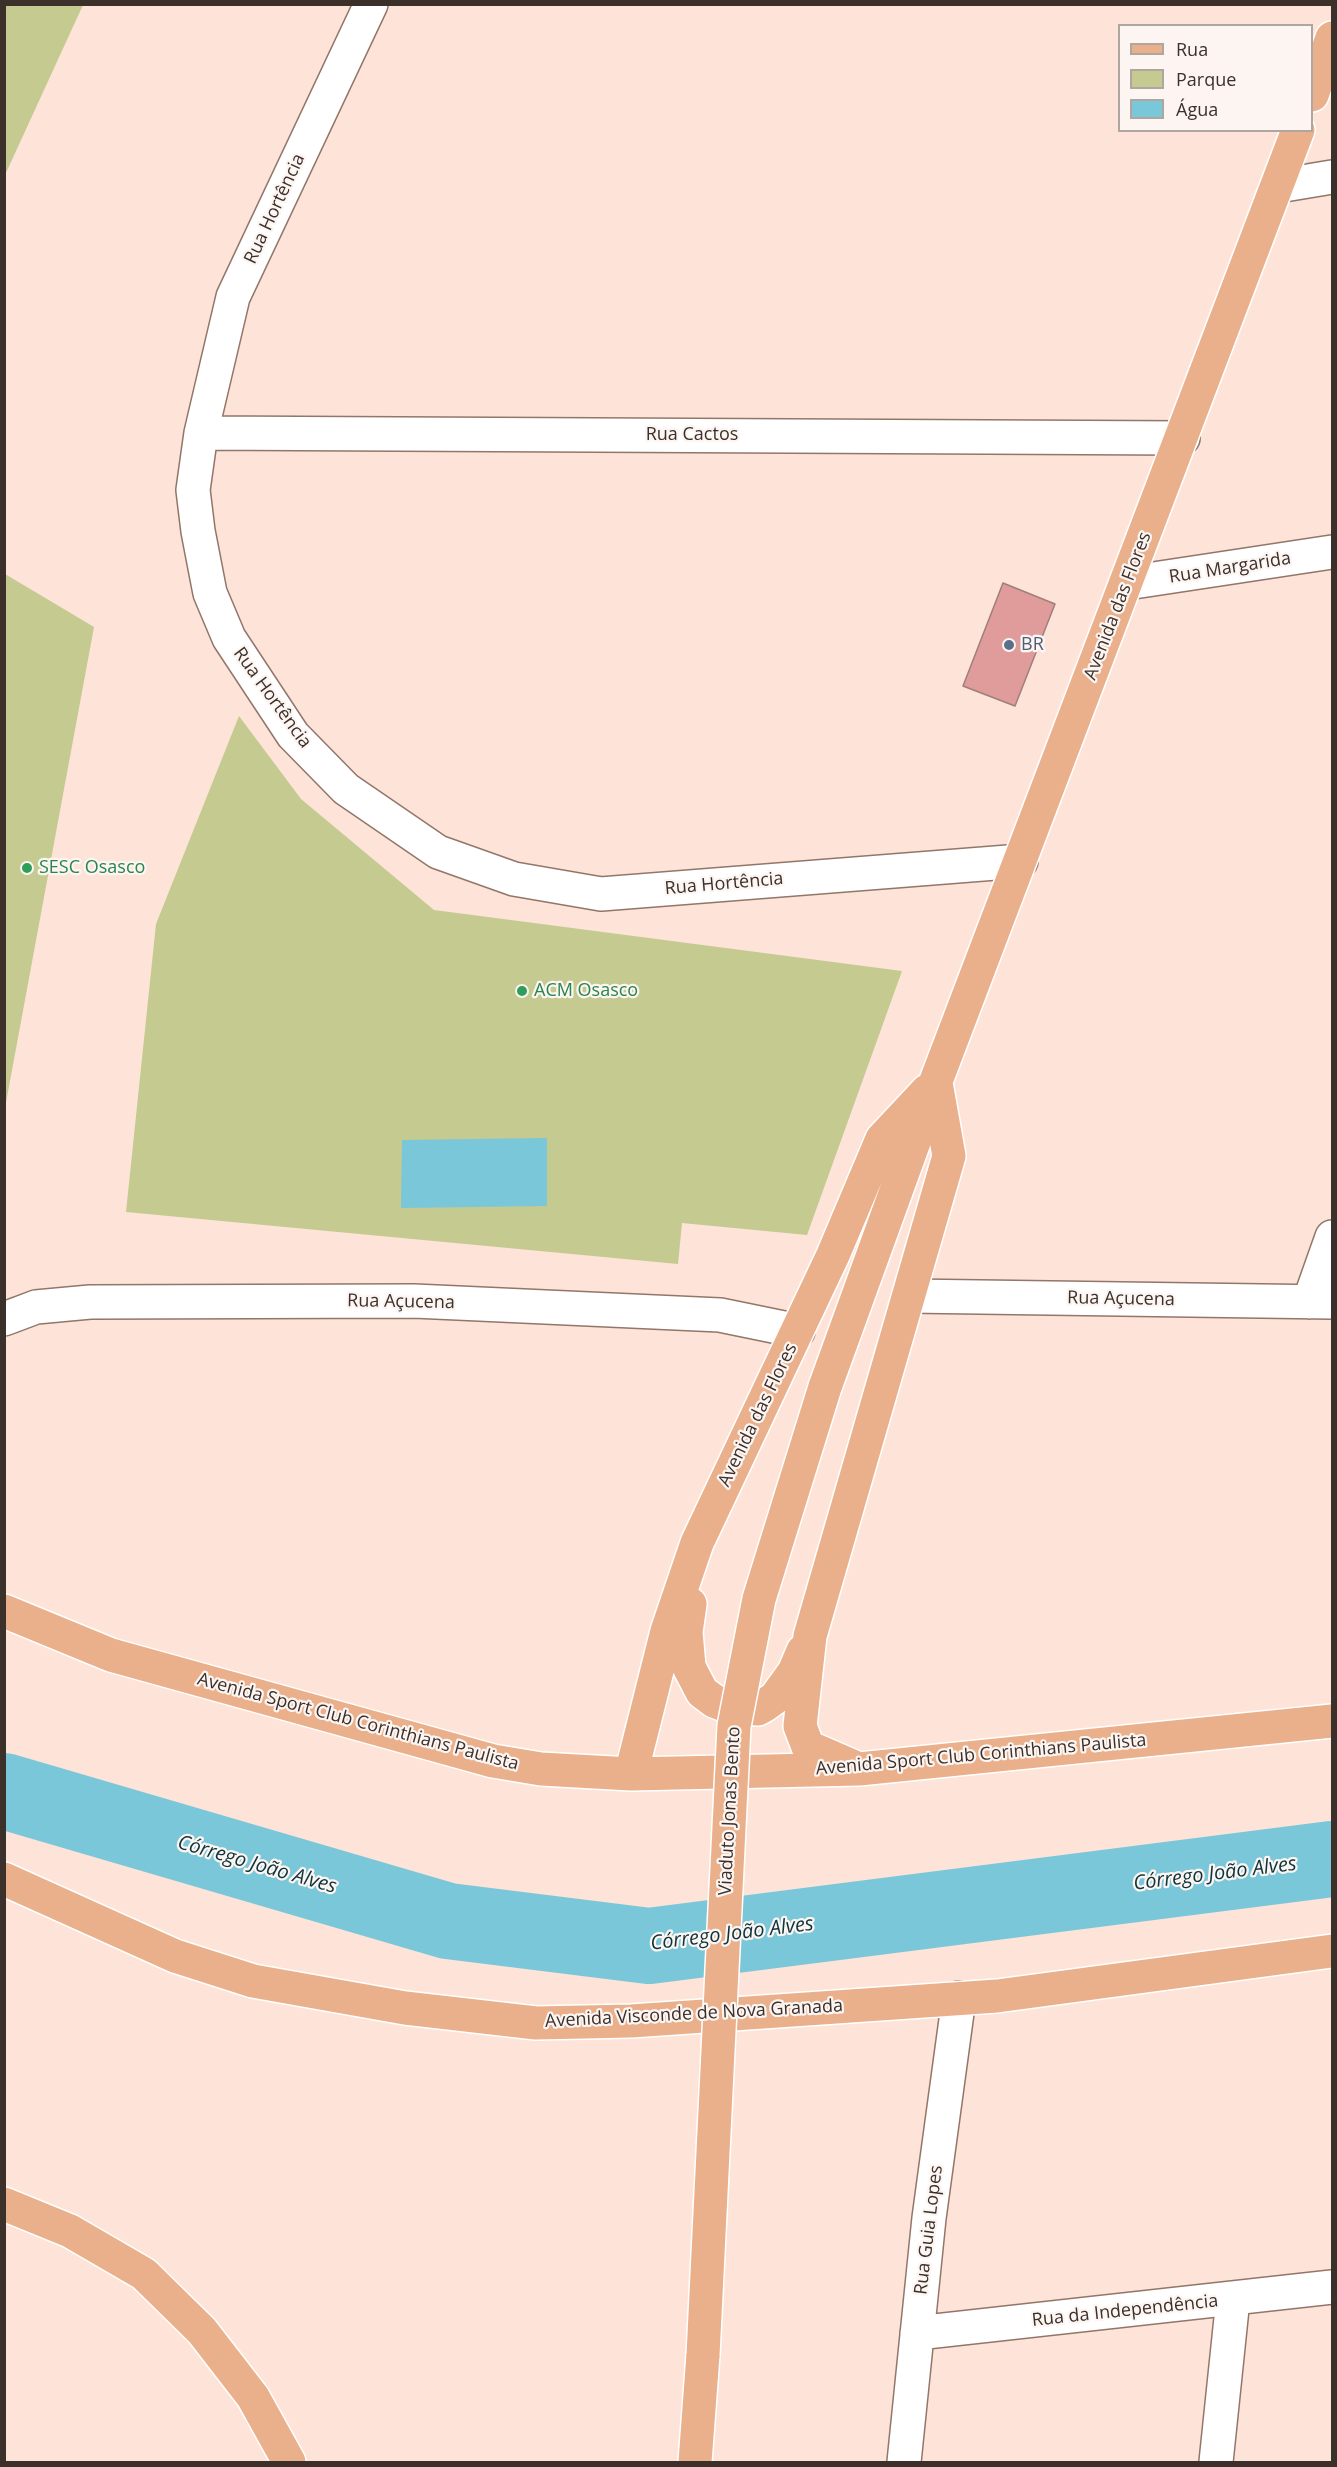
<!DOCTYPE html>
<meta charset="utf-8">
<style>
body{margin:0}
#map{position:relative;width:1337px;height:2467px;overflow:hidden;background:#fde3d8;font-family:"Open Sans",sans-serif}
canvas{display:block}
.frame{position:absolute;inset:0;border:6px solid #3c302b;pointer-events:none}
.legend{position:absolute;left:1118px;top:24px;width:195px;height:108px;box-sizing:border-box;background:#fcf5f2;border:2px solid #afa6a2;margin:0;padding:8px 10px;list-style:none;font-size:18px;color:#3c302b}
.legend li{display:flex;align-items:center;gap:12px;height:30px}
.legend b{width:30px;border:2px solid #afa6a2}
</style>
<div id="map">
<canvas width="1337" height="2467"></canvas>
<div class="frame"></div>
<ul class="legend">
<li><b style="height:8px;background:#eab08b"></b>Rua</li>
<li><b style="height:16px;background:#c5ca90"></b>Parque</li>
<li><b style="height:16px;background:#79c7d9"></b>Água</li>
</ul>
</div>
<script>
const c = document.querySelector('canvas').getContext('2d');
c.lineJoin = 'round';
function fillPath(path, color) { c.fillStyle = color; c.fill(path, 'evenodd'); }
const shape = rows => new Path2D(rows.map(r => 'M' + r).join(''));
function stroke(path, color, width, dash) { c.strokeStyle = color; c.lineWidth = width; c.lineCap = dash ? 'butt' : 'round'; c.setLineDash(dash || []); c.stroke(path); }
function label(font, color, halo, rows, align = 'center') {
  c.font = font + ' "Open Sans",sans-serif'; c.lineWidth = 4.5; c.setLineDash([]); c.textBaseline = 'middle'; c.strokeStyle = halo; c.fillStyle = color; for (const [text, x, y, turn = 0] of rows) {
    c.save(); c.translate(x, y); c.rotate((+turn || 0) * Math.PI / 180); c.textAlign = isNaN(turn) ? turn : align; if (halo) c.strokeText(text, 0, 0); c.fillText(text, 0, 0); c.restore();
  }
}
fillPath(shape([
 [5,4,83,5,5,175,4,5],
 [5,574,94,627,5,1108],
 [239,716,301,799,434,910,902,971,807,1235,682,1223,678,1264,126,1212,156,924]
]), '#c5ca90');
fillPath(shape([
 [547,1138,547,1206,401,1208,402,1140]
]), '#79c7d9');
stroke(shape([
 [4,1791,448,1921,649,1946,1332,1859]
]), '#79c7d9', 76);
const building = shape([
 [1003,583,1055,604,1015,706,963,686,1003,583]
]);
fillPath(building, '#df9c9a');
stroke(building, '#9e7e7d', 1.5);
const minor = shape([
 [371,4,233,297,201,433,193,490,198,531,210,593,229,638,293,735,346,789,438,852,514,879,601,894,1021,861],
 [1278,186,1332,177],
 [201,433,1183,438],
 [1127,583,1332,552],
 [909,1296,1332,1302],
 [1309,1302,1332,1237],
 [4,1319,36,1307,90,1302,414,1301,720,1315,798,1331],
 [917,2333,1332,2287],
 [904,2462,929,2218,959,1998],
 [1216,2462,1233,2299]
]);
const major = shape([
 [1312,95,1332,38],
 [825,1387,936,1081,1298,130],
 [690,1604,686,1632,689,1667,702,1692,714,1701,727,1706,758,1709,765,1705,776,1697,794,1672,803,1651],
 [4,1611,111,1655,493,1761,541,1769,631,1774,859,1769,1332,1721],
 [852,1766,808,1747,800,1726,810,1636,949,1156,936,1083],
 [631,1774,667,1631,697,1543,833,1255,882,1139,927,1091],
 [4,1879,175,1956,253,1981,405,2008,536,2023,631,2021,997,1996,1332,1951],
 [4,2204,70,2231,144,2274,202,2331,253,2397,289,2462],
 [695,2462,703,2355]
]);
stroke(minor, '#927669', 36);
stroke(major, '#fff', 36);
stroke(minor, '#fff', 33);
stroke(major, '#eab08b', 33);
const majorBridge = shape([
 [703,2355,734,1726,759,1599,825,1387]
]);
stroke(majorBridge, '#fff', 36, []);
stroke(majorBridge, '#eab08b', 33);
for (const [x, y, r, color] of [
 [1009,645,6,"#5c6f8a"],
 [27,868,6,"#2e9e5b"],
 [522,991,6,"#2e9e5b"]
]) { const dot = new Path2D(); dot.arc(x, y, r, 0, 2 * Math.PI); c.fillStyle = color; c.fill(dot); stroke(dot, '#fcf5f2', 2); }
label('18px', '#3c302b', '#fcf5f2', [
 ["Rua Hortência",275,209,-65],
 ["Rua Cactos",692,435],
 ["Rua Margarida",1230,568,-9],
 ["Avenida das Flores",1118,606,-69],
 ["Rua Hortência",272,698,54],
 ["Rua Hortência",724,884,-5],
 ["Rua Açucena",1121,1299,1],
 ["Rua Açucena",401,1302,1],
 ["Avenida das Flores",758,1415,-64],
 ["Avenida Sport Club Corinthians Paulista",358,1722,15],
 ["Avenida Sport Club Corinthians Paulista",981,1755,-5],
 ["Viaduto Jonas Bento",730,1811,-87],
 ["Avenida Visconde de Nova Granada",694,2014,-3],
 ["Rua Guia Lopes",929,2230,-83],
 ["Rua da Independência",1125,2311,-6]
]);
label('18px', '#4e5e75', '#fcf5f2', [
 ["BR",1021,645]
], 'left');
label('18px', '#27864d', '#fcf5f2', [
 ["SESC Osasco",39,868],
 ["ACM Osasco",534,991]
], 'left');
label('italic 20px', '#0d343c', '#fcf5f2', [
 ["Córrego João Alves",257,1865,16],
 ["Córrego João Alves",1215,1874,-7],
 ["Córrego João Alves",732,1934,-7]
]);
</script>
